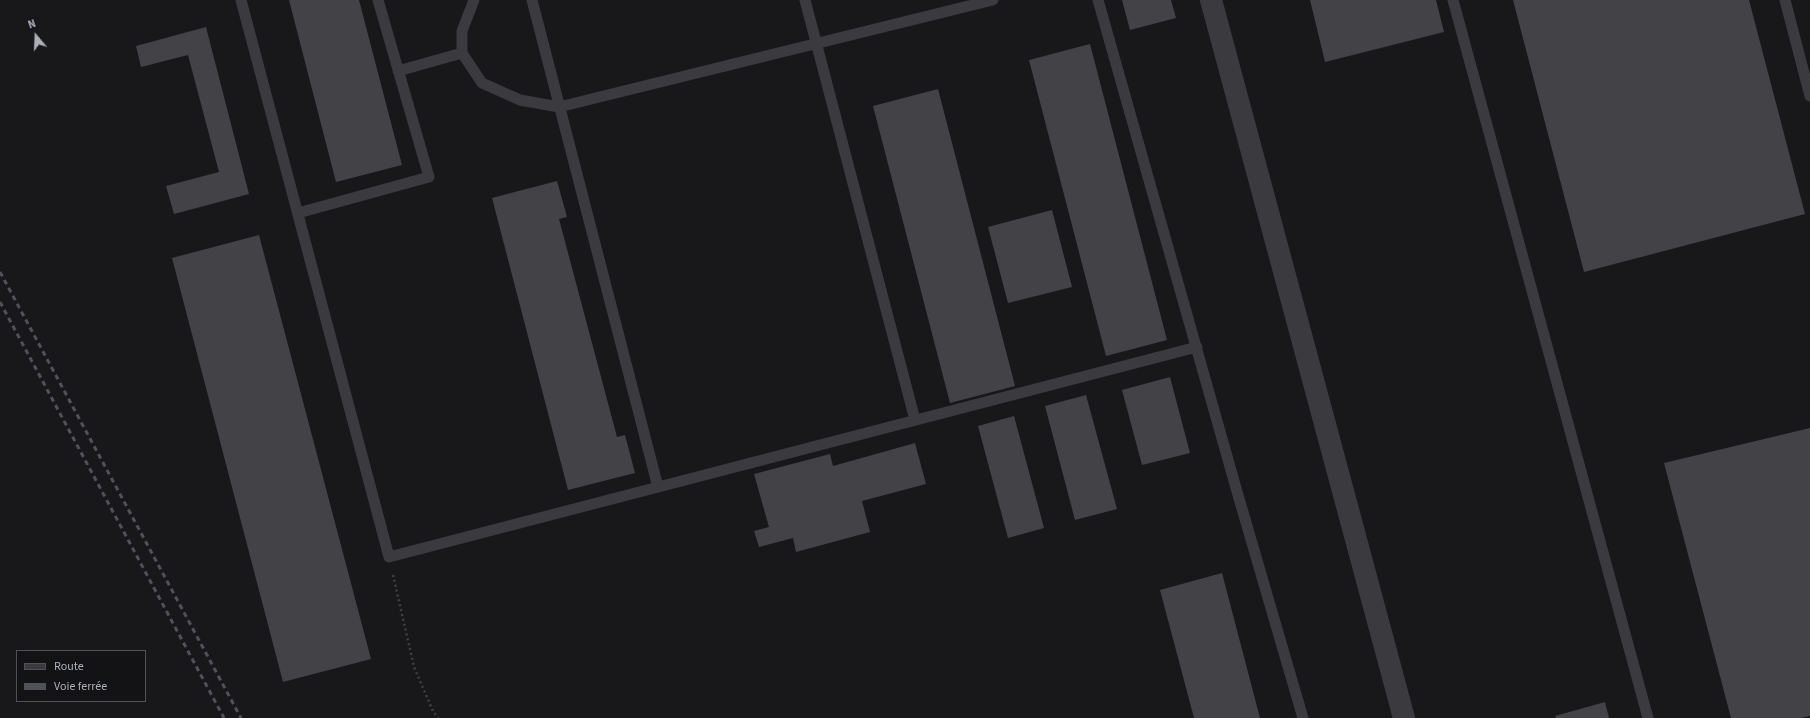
<!DOCTYPE html>
<meta charset="utf-8">
<style>
body{margin:0}
#map{position:relative;width:1810px;height:718px;overflow:hidden;background:#18181a;font-family:"Source Sans 3",sans-serif}
canvas{display:block}
.legend{position:absolute;left:16px;top:650px;width:130px;height:52px;box-sizing:border-box;background:#131315;border:1px solid #505156;margin:0;padding:5px 7px;list-style:none;font-size:12px;color:#acaeb8}
.legend li{display:flex;align-items:center;gap:8px;height:20px}
.legend b{width:20px;border:1px solid #505156}
.north{position:absolute;left:16px;top:16px;width:40px;height:40px;-webkit-text-stroke:3px #131315;paint-order:stroke;rotate:341deg;font-size:11px;font-weight:700;line-height:16px;text-align:center;color:#acaeb8}
.north::after{content:'';display:block;margin:auto;width:14px;height:18px;background:#acaeb8;clip-path:polygon(50% 0,100% 100%,50% 72%,0 100%)}
</style>
<div id="map">
<canvas width="1810" height="718"></canvas>
<ul class="legend">
<li><b style="height:5px;background:#3a3a3f"></b>Route</li>
<li><b style="height:5px;background:#515257"></b>Voie ferrée</li>
</ul>
<div class="north">N</div>
</div>
<script>
const c = document.querySelector('canvas').getContext('2d');
c.lineJoin = 'round';
function fillPath(path, color) { c.fillStyle = color; c.fill(path, 'evenodd'); }
const shape = rows => new Path2D(rows.map(r => 'M' + r).join(''));
function stroke(path, color, width, dash) { c.strokeStyle = color; c.lineWidth = width; c.lineCap = dash ? 'butt' : 'round'; c.setLineDash(dash || []); c.stroke(path); }
fillPath(shape([
 [289,0,359,0,402,165,336,182],
 [1122,0,1171,0,1176,18,1130,30],
 [1310,0,1436,0,1444,32,1325,62],
 [1513,0,1749,0,1805,214,1584,272],
 [206,27,249,194,174,214,166,186,219,172,188,55,141,67,136,46],
 [1090,44,1167,340,1106,356,1029,60],
 [938,89,1015,386,950,403,873,106],
 [557,181,567,217,559,219,617,437,625,435,635,473,568,490,492,198],
 [1052,210,1072,287,1008,303,988,227],
 [259,235,371,659,283,682,172,258],
 [1170,377,1190,453,1142,465,1122,390],
 [1086,395,1117,509,1075,520,1045,406],
 [1014,416,1044,528,1008,538,978,426],
 [1810,428,1810,716,1801,718,1731,718,1664,463],
 [915,443,926,484,862,501,870,532,796,552,793,538,759,547,754,531,769,527,754,474,830,454,833,466],
 [1222,573,1260,718,1194,718,1160,590],
 [1605,702,1609,718,1556,718,1555,716]
]), '#434347');
stroke(shape([
 [393,575,414,667,433,711,438,718]
]), '#404145', 2.5, [2, 3]);
stroke(shape([
 [241,0,389,557,1197,347],
 [532,0,658,487],
 [805,0,915,420],
 [1098,0,1238,495,1303,718],
 [1453,0,1648,718],
 [1785,0,1810,96],
 [462,53,482,83,520,100,559,107,993,0],
 [398,71,462,53,462,31,474,0],
 [298,213,429,177,378,0]
]), '#3a3a3f', 11);
stroke(shape([
 [1211,0,1404,718]
]), '#3a3a3f', 22);
stroke(shape([
 [0,272,241,718],
 [0,302,224,718]
]), '#515257', 3, [5, 4]);
</script>
